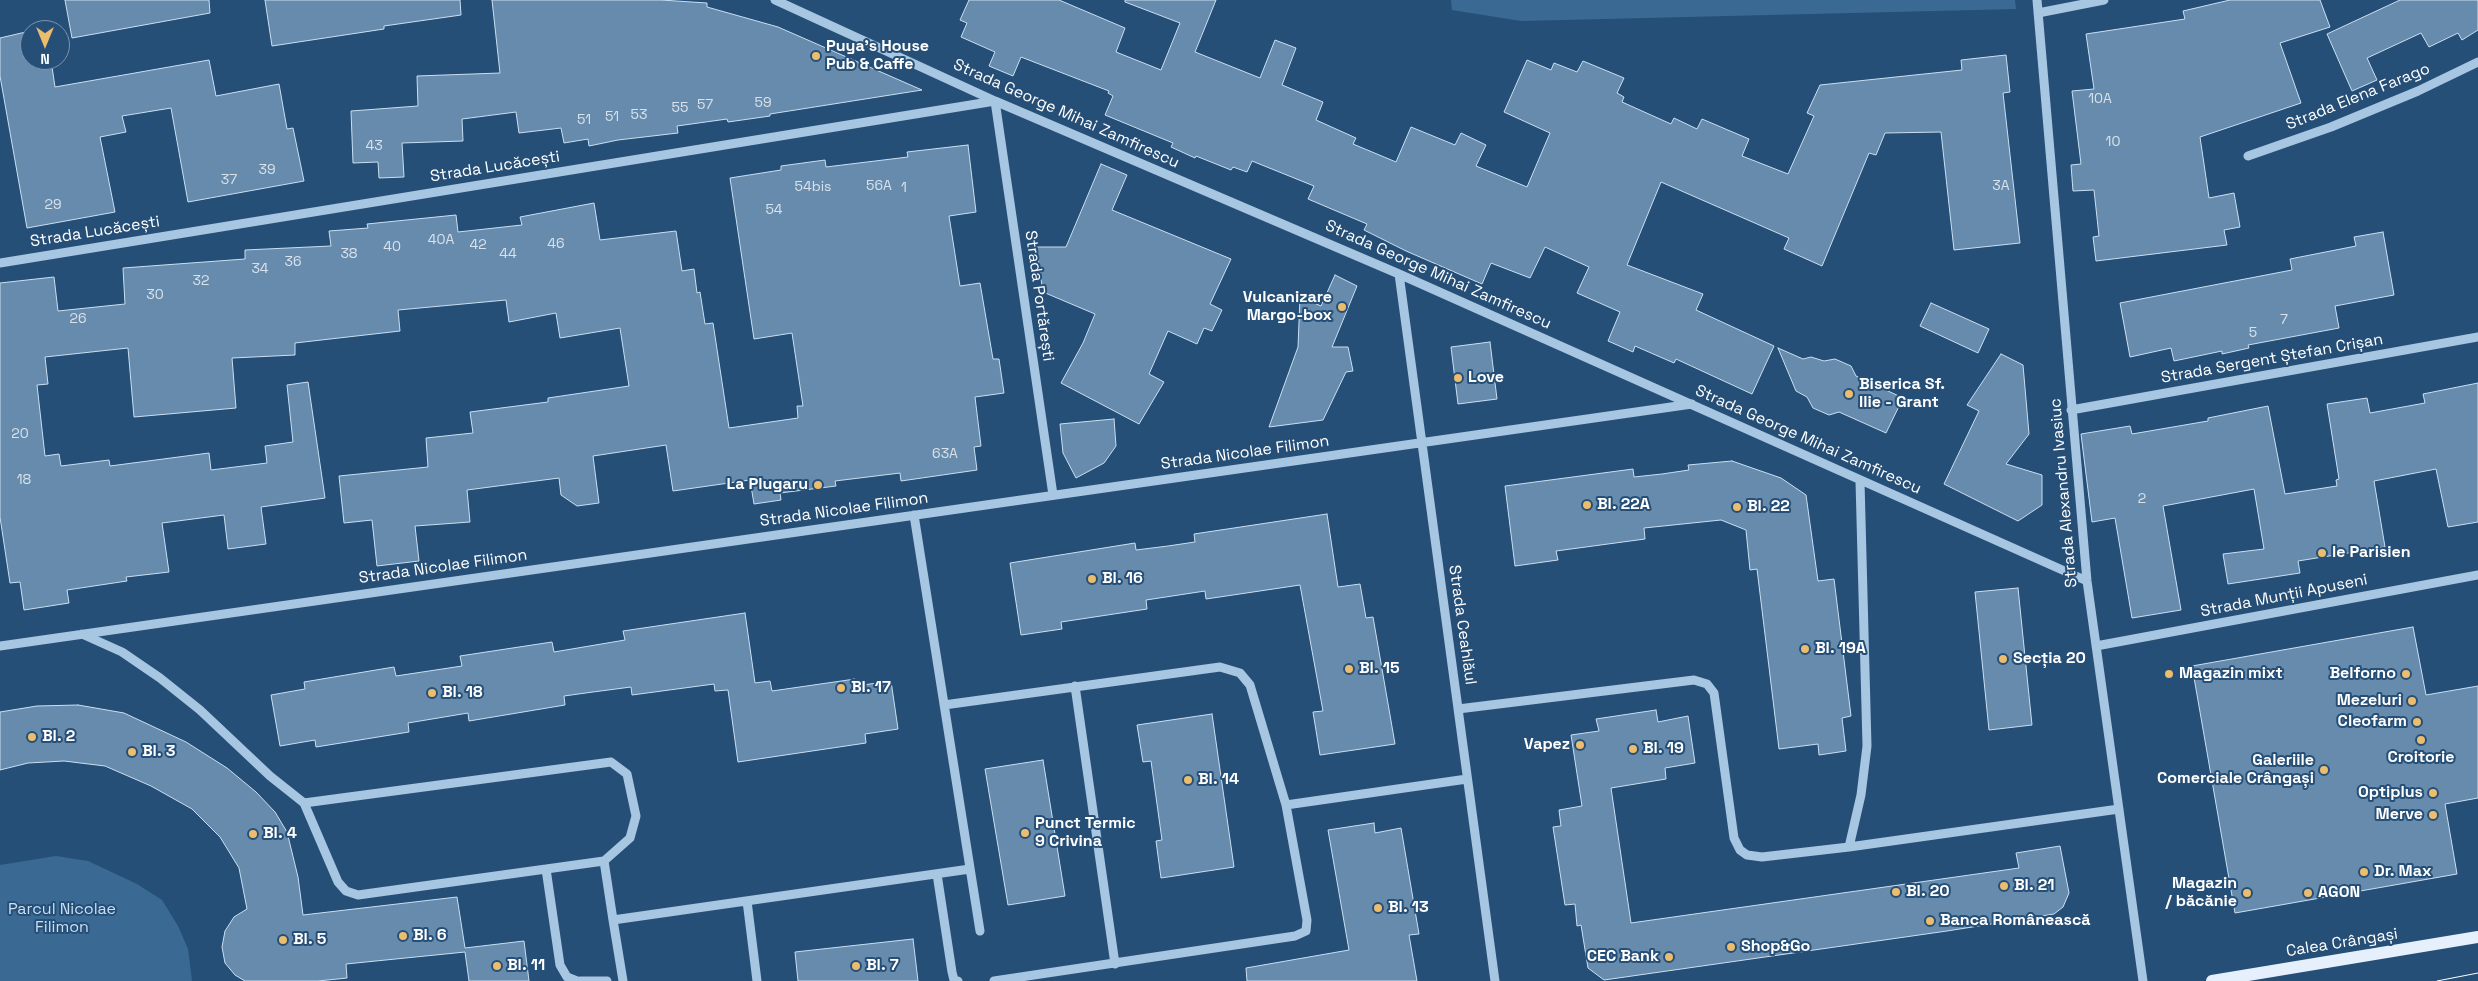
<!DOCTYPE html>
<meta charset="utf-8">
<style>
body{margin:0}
#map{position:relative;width:2478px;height:981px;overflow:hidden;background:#264f77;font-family:"Space Grotesk",sans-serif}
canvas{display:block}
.north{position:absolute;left:20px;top:20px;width:50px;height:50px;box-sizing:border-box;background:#264f77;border:1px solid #7d95ad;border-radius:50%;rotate:180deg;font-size:14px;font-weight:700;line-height:20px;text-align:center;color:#fff}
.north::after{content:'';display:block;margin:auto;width:18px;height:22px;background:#ebbd6d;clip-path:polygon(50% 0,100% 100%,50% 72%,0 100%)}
</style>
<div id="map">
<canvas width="2478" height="981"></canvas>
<div class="north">N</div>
</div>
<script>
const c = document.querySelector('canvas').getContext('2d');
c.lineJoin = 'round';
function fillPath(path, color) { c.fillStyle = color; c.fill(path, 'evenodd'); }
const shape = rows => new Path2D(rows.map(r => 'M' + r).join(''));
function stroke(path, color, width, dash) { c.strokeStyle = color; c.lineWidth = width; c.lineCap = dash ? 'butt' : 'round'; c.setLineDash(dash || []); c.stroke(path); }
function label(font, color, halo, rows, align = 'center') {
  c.font = font + ' "Space Grotesk",sans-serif'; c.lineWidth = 4; c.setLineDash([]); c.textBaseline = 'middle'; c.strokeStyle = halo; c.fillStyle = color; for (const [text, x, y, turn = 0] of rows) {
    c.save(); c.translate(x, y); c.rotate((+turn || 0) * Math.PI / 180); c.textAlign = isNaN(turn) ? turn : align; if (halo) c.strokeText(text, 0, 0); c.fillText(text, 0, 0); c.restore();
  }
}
fillPath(shape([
 [1451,0,2015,0,2016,9,1521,21,1452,10],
 [56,856,88,861,137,884,162,900,178,926,188,949,192,981,0,981,0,865]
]), '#3a6a94');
const building = shape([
 [65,0,209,0,210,13,72,38,65,0],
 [265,0,460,0,461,15,384,26,384,29,272,46,265,0],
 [492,0,661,0,707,3,707,7,778,27,922,90,770,114,770,116,728,122,727,119,677,126,678,133,618,140,589,146,588,139,564,143,561,128,519,133,516,112,462,119,463,141,402,143,404,177,379,178,378,162,353,163,351,111,418,106,417,76,500,73,492,0],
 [969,0,1059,0,1125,28,1116,52,1161,70,1180,23,1125,2,1125,0,1216,0,1195,52,1260,78,1275,40,1296,48,1282,85,1323,102,1316,120,1356,138,1353,144,1396,162,1411,127,1455,145,1461,133,1486,145,1476,166,1527,187,1550,133,1504,112,1527,60,1551,70,1554,63,1577,72,1583,61,1624,78,1617,93,1624,97,1622,102,1671,124,1674,118,1697,129,1702,119,1749,139,1742,156,1788,174,1814,116,1807,113,1820,85,1962,70,1961,60,2006,55,2010,92,2003,93,2020,243,1954,250,1941,132,1885,133,1876,155,1869,153,1822,266,1784,249,1789,238,1661,182,1627,265,1703,294,1696,310,1774,346,1752,394,1676,359,1674,363,1635,346,1633,352,1608,341,1620,312,1577,293,1589,267,1545,247,1530,278,1491,263,1482,284,1406,251,1364,230,1367,224,1308,199,1314,186,1252,161,1247,172,1233,167,1231,170,1196,156,1195,158,1171,147,1173,143,1105,115,1113,96,1108,93,1109,91,1021,57,1013,76,989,66,995,52,961,37,967,23,960,20,969,0],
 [2230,0,2320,0,2330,27,2280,43,2301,103,2200,137,2209,198,2234,193,2240,227,2224,230,2227,245,2096,261,2093,237,2099,236,2094,190,2073,191,2071,165,2081,164,2072,91,2094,89,2086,34,2185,19,2183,11,2230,0],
 [2400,0,2478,0,2478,30,2462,40,2458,33,2429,47,2421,33,2367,58,2377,80,2352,91,2327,34,2400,0],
 [30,31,30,60,51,60,55,87,209,60,216,96,279,84,287,129,293,128,304,181,188,202,171,108,122,116,126,132,100,137,115,212,27,228,0,76,0,38,30,31],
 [968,145,976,212,949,216,960,286,980,283,993,359,999,359,1004,393,975,397,981,446,974,447,977,470,901,481,900,473,835,481,836,486,780,493,781,500,754,504,750,480,673,491,666,445,593,456,599,503,577,506,561,495,559,478,467,490,470,522,415,526,419,561,377,566,372,520,344,523,339,476,428,467,426,438,473,433,470,412,548,402,548,398,629,386,620,328,560,338,556,313,509,322,506,300,398,310,400,331,295,343,295,355,232,358,236,408,134,417,128,348,45,357,48,384,37,385,45,456,59,454,61,466,109,460,110,466,209,453,211,470,267,463,265,446,293,442,287,385,308,382,325,498,261,507,266,544,228,549,224,515,162,523,169,572,126,577,127,581,67,590,69,603,24,610,20,582,10,583,0,517,0,283,54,277,58,311,125,304,123,268,245,259,245,250,331,246,329,231,368,228,367,224,456,215,458,232,522,225,520,217,594,203,600,240,676,231,682,271,694,269,697,293,700,292,705,324,713,323,729,428,798,418,797,406,803,406,792,333,754,339,730,178,781,170,781,166,825,160,826,167,908,157,907,152,968,145],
 [1101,164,1127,175,1112,210,1231,259,1210,304,1222,310,1212,331,1204,328,1197,344,1168,331,1149,374,1164,382,1139,424,1061,383,1083,343,1095,314,1043,292,1036,247,1066,247,1101,164],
 [2383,232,2394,295,2335,306,2339,328,2248,345,2249,348,2222,354,2222,351,2174,361,2171,348,2130,357,2120,303,2292,270,2290,259,2356,246,2354,237,2383,232],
 [1335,275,1357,286,1332,347,1348,347,1353,371,1346,372,1323,420,1269,427,1298,347,1300,297,1321,306,1335,275],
 [1931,303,1989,329,1978,353,1920,326,1931,303],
 [1490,342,1497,399,1458,404,1451,347,1490,342],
 [1778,348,1803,359,1811,357,1824,361,1835,359,1851,366,1856,376,1903,398,1886,433,1839,412,1829,415,1813,408,1807,397,1796,391,1778,348],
 [2001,354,2023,365,2029,434,2006,464,2042,475,2042,505,2018,521,1944,484,1979,411,1967,405,2001,354],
 [2478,383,2478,522,2448,527,2436,469,2374,481,2385,547,2298,561,2300,573,2228,584,2223,554,2264,549,2254,489,2163,506,2181,610,2132,618,2115,518,2092,522,2081,434,2130,426,2132,434,2208,421,2208,418,2268,406,2285,494,2337,486,2336,480,2339,479,2327,404,2367,398,2370,413,2425,403,2423,394,2478,383],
 [1114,419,1116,446,1104,463,1076,478,1063,453,1060,424,1114,419],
 [1732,461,1781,478,1806,495,1818,581,1834,579,1851,716,1842,718,1846,751,1819,755,1818,744,1779,749,1757,569,1750,570,1746,530,1721,520,1644,528,1645,539,1556,551,1558,560,1515,566,1505,486,1633,469,1634,477,1662,474,1689,470,1688,465,1732,461],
 [1327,514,1338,587,1360,584,1366,618,1373,617,1395,744,1320,755,1313,712,1323,711,1300,585,1206,599,1205,591,1146,600,1147,609,1061,622,1062,629,1021,635,1010,563,1135,543,1136,550,1168,546,1195,542,1194,534,1327,514],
 [2018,588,2032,725,1989,730,1975,592,2018,588],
 [745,613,755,683,770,681,772,691,855,679,856,686,891,681,898,729,865,734,866,743,738,762,728,690,715,691,714,684,632,695,631,687,593,692,564,696,565,705,469,721,468,713,408,723,409,732,316,747,315,740,280,746,271,695,305,689,304,682,394,667,396,676,462,666,460,656,552,642,554,652,625,640,623,631,745,613],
 [2413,627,2426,695,2478,686,2478,798,2445,804,2457,874,2235,913,2192,666,2413,627],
 [78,705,124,713,186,742,227,768,256,792,275,812,287,832,298,877,303,915,457,897,465,948,524,941,529,981,469,981,465,952,346,964,347,978,318,981,245,981,235,975,225,963,222,947,225,931,234,917,247,909,239,868,220,837,192,809,151,786,105,766,64,761,28,763,0,770,0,712,37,706,78,705],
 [1656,710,1658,722,1688,716,1695,763,1665,768,1666,779,1611,788,1631,923,2019,868,2016,853,2060,846,2069,893,2063,907,2054,914,1947,931,1604,980,1588,968,1581,925,1577,926,1575,904,1565,905,1553,827,1561,826,1559,810,1582,806,1571,735,1599,731,1596,719,1656,710],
 [1212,714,1234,867,1161,878,1156,841,1162,840,1151,761,1143,762,1137,725,1212,714],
 [1043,760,1065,896,1008,905,985,769,1043,760],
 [1374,823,1375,833,1401,828,1419,934,1409,935,1417,981,1247,981,1246,968,1349,950,1328,830,1374,823],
 [913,939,918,981,798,981,795,952,913,939]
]);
fillPath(building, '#668bad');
stroke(building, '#cadff2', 1);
stroke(shape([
 [775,0,995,101,1399,274,2087,581],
 [2037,0,2087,581,2143,981],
 [2038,13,2104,0],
 [2248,156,2331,127,2418,91,2478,62],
 [0,263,995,101,1053,495],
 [1399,274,1495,981],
 [2071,410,2478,337],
 [914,515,980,931],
 [82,634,122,652,160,678,200,710,270,776,304,803,338,882,346,891,358,895,604,861,630,838,636,816,627,774,611,762,304,803],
 [0,646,1692,404],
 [2096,646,2478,575],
 [1075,686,1115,964],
 [944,705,1220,667,1240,673,1250,685,1286,805,1307,920,1306,931,1295,936,994,981],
 [1458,709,1694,680,1707,684,1714,693,1734,838,1740,850,1747,855,1762,857,1849,847,2119,809],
 [1286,805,1467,779],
 [1849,847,1861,795,1867,746,1860,481],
 [604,861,613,920,970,869],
 [546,869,560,965,567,977,577,981],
 [937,874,952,972,954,980,958,981],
 [747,901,757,981],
 [613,920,623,981],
 [580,981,607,981]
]), '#a7c6e2', 9);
stroke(shape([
 [2212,981,2478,937]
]), '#e6f0fc', 12);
stroke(shape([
 [2437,981,2478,973]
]), '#fff', 1);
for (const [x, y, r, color] of [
 [816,56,5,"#ebbd6d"],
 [1342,307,5,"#ebbd6d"],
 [1458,378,5,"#ebbd6d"],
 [1849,394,5,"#ebbd6d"],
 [818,485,5,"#ebbd6d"],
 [1587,505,5,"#ebbd6d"],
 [1737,507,5,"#ebbd6d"],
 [2322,553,5,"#ebbd6d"],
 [1092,579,5,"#ebbd6d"],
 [1805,649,5,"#ebbd6d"],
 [2003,659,5,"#ebbd6d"],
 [1349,669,5,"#ebbd6d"],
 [2169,674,5,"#ebbd6d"],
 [2406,674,5,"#ebbd6d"],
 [841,688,5,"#ebbd6d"],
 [432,693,5,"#ebbd6d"],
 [2412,701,5,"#ebbd6d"],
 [2417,722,5,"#ebbd6d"],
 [32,737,5,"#ebbd6d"],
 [2421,740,5,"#ebbd6d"],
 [1580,745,5,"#ebbd6d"],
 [1633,749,5,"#ebbd6d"],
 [132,752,5,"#ebbd6d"],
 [2324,770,5,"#ebbd6d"],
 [1188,780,5,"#ebbd6d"],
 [2433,793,5,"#ebbd6d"],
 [2433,815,5,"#ebbd6d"],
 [1025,833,5,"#ebbd6d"],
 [253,834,5,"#ebbd6d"],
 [2364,872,5,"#ebbd6d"],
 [2004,886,5,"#ebbd6d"],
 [1896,892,5,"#ebbd6d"],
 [2247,893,5,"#ebbd6d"],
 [2308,893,5,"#ebbd6d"],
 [1378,908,5,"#ebbd6d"],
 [1930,921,5,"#ebbd6d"],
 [403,936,5,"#ebbd6d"],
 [283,940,5,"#ebbd6d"],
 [1731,947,5,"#ebbd6d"],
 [1669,957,5,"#ebbd6d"],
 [497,966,5,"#ebbd6d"],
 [856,966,5,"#ebbd6d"]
]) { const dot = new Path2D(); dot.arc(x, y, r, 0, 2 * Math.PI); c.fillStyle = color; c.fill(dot); stroke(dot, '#264f77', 2); }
label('14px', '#d9e2ea', null, [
 ["10A",2100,99],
 ["59",763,103],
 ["57",705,105],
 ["55",680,108],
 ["53",639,115],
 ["51",612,117],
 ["51",584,120],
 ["10",2113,142],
 ["43",374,146],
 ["39",267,170],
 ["37",229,180],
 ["56A",879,186],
 ["3A",2001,186],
 ["54bis",813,187],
 ["1",904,188],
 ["29",53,205],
 ["54",774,210],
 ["40A",441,240],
 ["46",556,244],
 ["42",478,245],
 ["40",392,247],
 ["38",349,254],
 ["44",508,254],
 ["36",293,262],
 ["34",260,269],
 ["32",201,281],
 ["30",155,295],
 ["26",78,319],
 ["7",2284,320],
 ["5",2253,333],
 ["20",20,434],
 ["63A",945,454],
 ["18",24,480],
 ["2",2142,499]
]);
label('bold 16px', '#fff', '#264f77', [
 ["Puya's House",826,47],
 ["Pub & Caffe",826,65],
 ["Vulcanizare",1332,298,"right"],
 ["Margo-box",1332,316,"right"],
 ["Love",1468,378],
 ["Biserica Sf.",1859,385],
 ["Ilie - Grant",1859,403],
 ["La Plugaru",808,485,"right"],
 ["Bl. 22A",1597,505],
 ["Bl. 22",1747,507],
 ["le Parisien",2332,553],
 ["Bl. 16",1102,579],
 ["Bl. 19A",1815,649],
 ["Secția 20",2013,659],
 ["Bl. 15",1359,669],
 ["Magazin mixt",2179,674],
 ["Belforno",2396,674,"right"],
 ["Bl. 17",851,688],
 ["Bl. 18",442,693],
 ["Mezeluri",2402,701,"right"],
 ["Cleofarm",2407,722,"right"],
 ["Bl. 2",42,737],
 ["Vapez",1570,745,"right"],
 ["Bl. 19",1643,749],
 ["Bl. 3",142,752],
 ["Croitorie",2421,758,"center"],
 ["Galeriile",2314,761,"right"],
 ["Comerciale Crângași",2314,779,"right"],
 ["Bl. 14",1198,780],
 ["Optiplus",2423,793,"right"],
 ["Merve",2423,815,"right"],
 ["Punct Termic",1035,824],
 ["9 Crivina",1035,842],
 ["Bl. 4",263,834],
 ["Dr. Max",2374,872],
 ["Magazin",2237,884,"right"],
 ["/ băcănie",2237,902,"right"],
 ["Bl. 21",2014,886],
 ["Bl. 20",1906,892],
 ["AGON",2318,893],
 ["Bl. 13",1388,908],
 ["Banca Românească",1940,921],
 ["Bl. 6",413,936],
 ["Bl. 5",293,940],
 ["Shop&Go",1741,947],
 ["CEC Bank",1659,957,"right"],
 ["Bl. 11",507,966],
 ["Bl. 7",866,966]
], 'left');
label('16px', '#fff', '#264f77', [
 ["Strada Elena Farago",2358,97,-22],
 ["Strada George Mihai Zamfirescu",1066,114,24],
 ["Strada Lucăcești",495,167,-9],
 ["Strada Lucăcești",95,232,-9],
 ["Strada George Mihai Zamfirescu",1438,275,24],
 ["Strada Portărești",1039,296,82],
 ["Strada Sergent Ștefan Crișan",2272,359,-10],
 ["Strada George Mihai Zamfirescu",1808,440,24],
 ["Strada Nicolae Filimon",1245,453,-8],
 ["Strada Alexandru Ivasiuc",2064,493,-95],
 ["Strada Nicolae Filimon",844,510,-8],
 ["Strada Nicolae Filimon",443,567,-8],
 ["Strada Munții Apuseni",2284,596,-11],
 ["Strada Ceahlăul",1462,625,82],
 ["Calea Crângași",2342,943,-9]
]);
label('16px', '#cadff2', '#264f77', [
 ["Parcul Nicolae",62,910],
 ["Filimon",62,928]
]);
</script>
